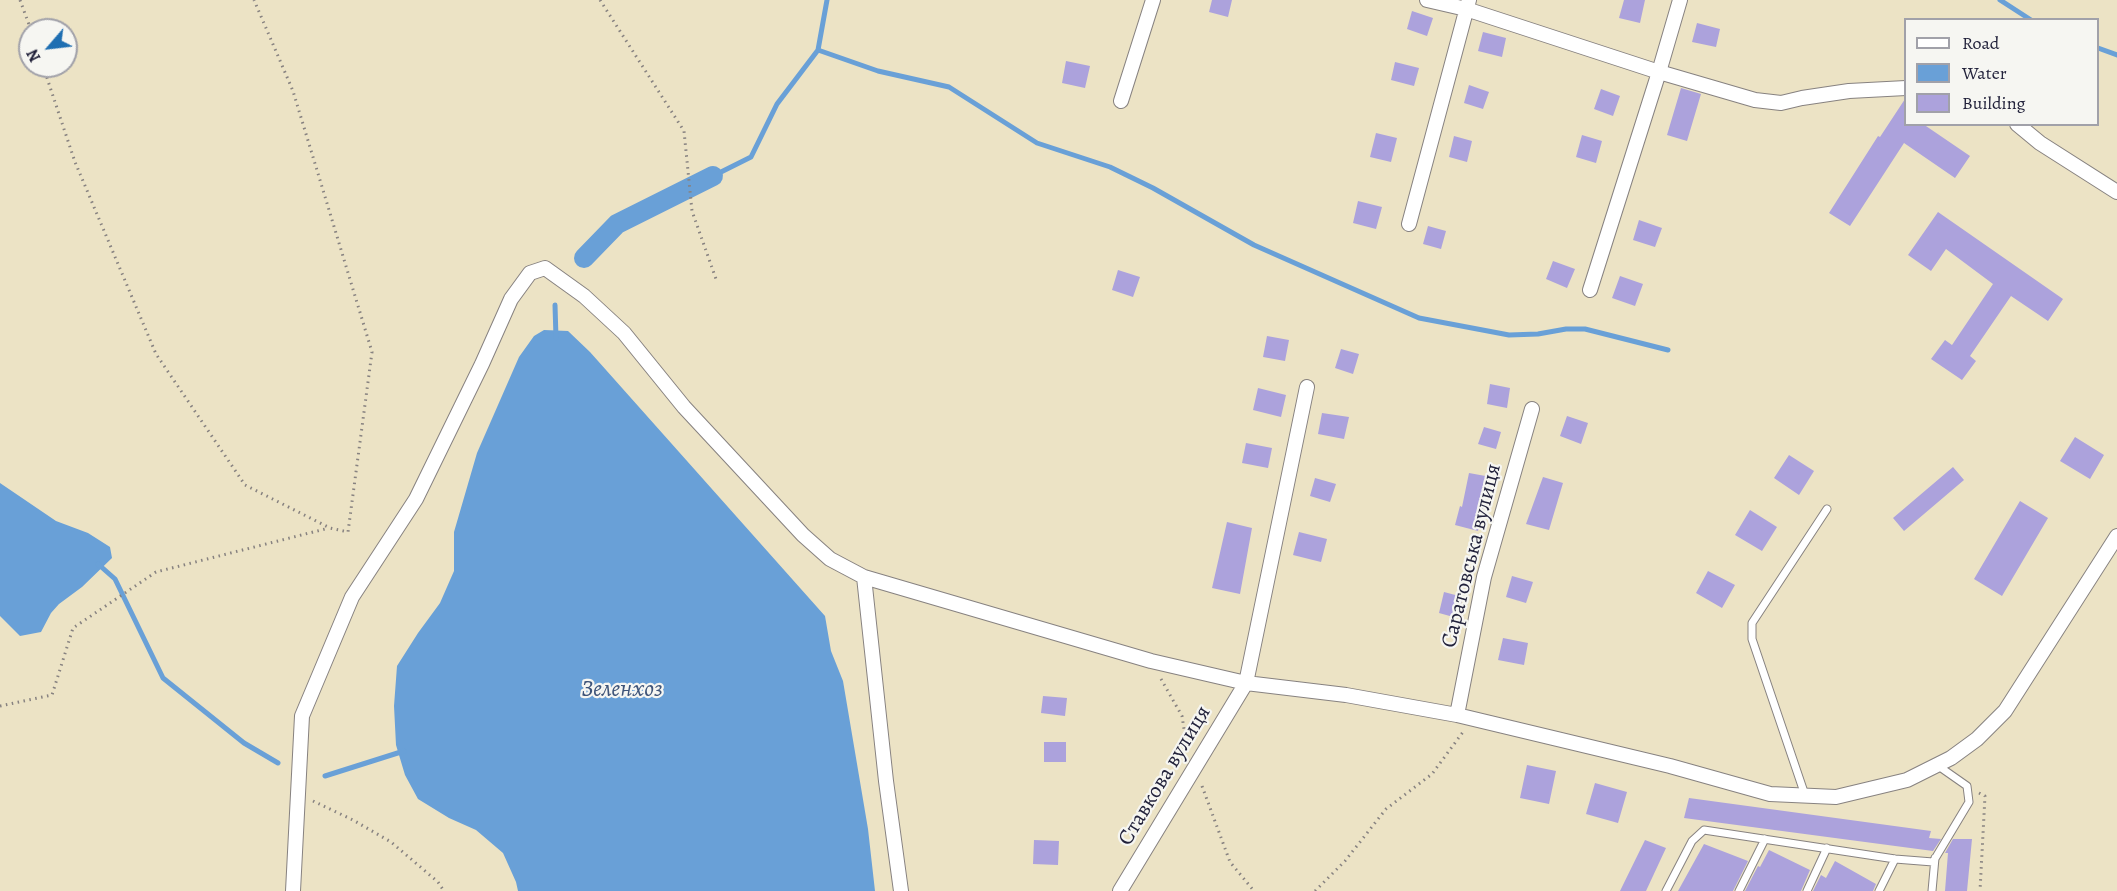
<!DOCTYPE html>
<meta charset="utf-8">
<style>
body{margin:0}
#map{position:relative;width:2117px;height:891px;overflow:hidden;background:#ece3c5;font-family:Alegreya,serif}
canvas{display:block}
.legend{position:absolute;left:1904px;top:18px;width:195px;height:108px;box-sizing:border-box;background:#f6f6f2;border:2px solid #a1a1a9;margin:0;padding:8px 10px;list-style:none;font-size:18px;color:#22223b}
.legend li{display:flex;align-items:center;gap:12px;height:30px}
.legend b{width:30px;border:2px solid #a1a1a9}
.north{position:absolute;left:18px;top:18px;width:60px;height:60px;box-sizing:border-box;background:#f6f6f2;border:2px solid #a1a1a9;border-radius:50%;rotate:242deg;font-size:16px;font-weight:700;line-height:24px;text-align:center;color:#22223b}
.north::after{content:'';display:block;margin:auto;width:21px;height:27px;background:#1f6fb2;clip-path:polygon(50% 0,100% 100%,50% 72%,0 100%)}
</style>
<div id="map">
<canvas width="2117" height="891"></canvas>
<ul class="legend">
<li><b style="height:8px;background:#fff"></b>Road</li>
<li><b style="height:16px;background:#69a0d7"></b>Water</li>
<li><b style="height:16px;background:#aca2dc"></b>Building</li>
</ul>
<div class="north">N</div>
</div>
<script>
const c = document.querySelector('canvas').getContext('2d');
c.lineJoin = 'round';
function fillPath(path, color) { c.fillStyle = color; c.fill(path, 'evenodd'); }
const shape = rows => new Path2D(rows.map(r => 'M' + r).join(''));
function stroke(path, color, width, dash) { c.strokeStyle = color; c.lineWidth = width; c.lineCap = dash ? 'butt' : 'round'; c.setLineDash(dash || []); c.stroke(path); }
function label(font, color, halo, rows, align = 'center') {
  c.font = font + ' Alegreya,serif'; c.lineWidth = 4.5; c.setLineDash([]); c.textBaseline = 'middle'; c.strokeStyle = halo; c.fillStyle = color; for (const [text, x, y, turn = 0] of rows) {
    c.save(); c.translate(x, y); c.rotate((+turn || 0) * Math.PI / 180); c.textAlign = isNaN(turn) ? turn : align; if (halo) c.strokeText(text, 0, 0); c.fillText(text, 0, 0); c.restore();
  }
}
fillPath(shape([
 [544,330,568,331,590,352,825,616,831,651,843,681,868,829,875,891,518,891,516,882,503,853,476,830,449,818,418,799,405,775,396,745,394,706,397,666,418,633,440,603,454,571,454,532,477,453,519,357,534,336],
 [0,483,56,521,88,533,110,547,112,558,82,587,59,604,51,613,41,632,20,636,0,616]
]), '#69a0d7');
stroke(shape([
 [2000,0,2031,20],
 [2098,48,2117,55],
 [818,50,878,71,949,87,1037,143,1110,167,1153,188,1254,245,1419,318,1509,335,1538,334,1566,329,1585,329,1668,350],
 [713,176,751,157,777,104,818,50,827,0],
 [555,305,556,338],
 [98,564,115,579,163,678,244,743,278,763],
 [325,776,404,751]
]), '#69a0d7', 5);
stroke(shape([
 [584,258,617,224,713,176]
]), '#69a0d7', 20);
fillPath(shape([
 [1212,0,1232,0,1228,17,1209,12],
 [1624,0,1645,0,1640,23,1619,18],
 [1412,11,1433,18,1427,36,1407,29],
 [1697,23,1720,29,1716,47,1692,42],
 [1483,32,1506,38,1502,57,1478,51],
 [1066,61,1090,66,1085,88,1062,83],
 [1395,62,1419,68,1414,86,1391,80],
 [1469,85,1489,92,1483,109,1464,103],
 [1681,88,1701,94,1687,141,1667,135],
 [1601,89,1620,96,1613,116,1594,109],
 [1905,99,1905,124,1923,124,1970,156,1955,178,1904,143,1850,226,1829,213,1878,136,1880,137],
 [1376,133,1397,138,1391,162,1370,157],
 [1582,135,1602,141,1596,163,1576,157],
 [1454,136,1472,141,1467,162,1449,157],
 [1358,201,1382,207,1376,229,1353,223],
 [1938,212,2063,299,2048,321,2011,296,1970,356,1976,361,1962,380,1931,359,1945,340,1952,345,1993,284,1946,249,1931,271,1908,255],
 [1639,220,1662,228,1655,247,1633,240],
 [1428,226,1446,231,1441,249,1423,244],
 [1553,261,1575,269,1567,288,1546,279],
 [1118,270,1140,277,1133,297,1112,290],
 [1620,276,1643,284,1635,306,1612,298],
 [1267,336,1289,340,1285,361,1263,357],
 [1341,349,1359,354,1353,374,1335,368],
 [1490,384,1510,388,1507,408,1487,404],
 [1258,388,1286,395,1281,417,1253,410],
 [1322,413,1349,417,1344,439,1318,434],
 [1567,416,1588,423,1581,444,1560,436],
 [1484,427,1501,432,1496,449,1478,444],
 [2075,437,2104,455,2090,479,2060,461],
 [1246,443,1272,448,1268,468,1242,463],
 [1789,455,1814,471,1799,495,1774,478],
 [1953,467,1964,480,1904,531,1893,518],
 [1469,473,1491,477,1478,531,1455,525,1460,506,1462,507],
 [1543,477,1563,483,1549,530,1526,524],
 [1315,478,1336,484,1330,502,1310,496],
 [2020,501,2048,518,2002,596,1974,579],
 [1750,510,1777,527,1762,551,1735,535],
 [1227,522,1252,528,1240,594,1212,588],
 [1299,532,1327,539,1321,562,1293,555],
 [1708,571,1735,585,1722,608,1696,593],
 [1512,576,1533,582,1526,603,1506,597],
 [1444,592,1463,597,1457,618,1439,613],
 [1503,638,1528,643,1524,665,1498,660],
 [1043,696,1067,698,1065,716,1041,713],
 [1044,742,1066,742,1066,762,1044,762],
 [1527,765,1556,771,1549,804,1520,798],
 [1595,783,1627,792,1618,823,1586,814],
 [1689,798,1931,831,1929,838,1941,839,1933,851,1684,818],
 [1953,839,1972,839,1967,891,1945,891,1948,853,1945,853],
 [1034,840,1059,841,1058,865,1033,864],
 [1645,840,1666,848,1646,891,1620,891],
 [1704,844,1748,861,1733,891,1678,891],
 [1769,850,1810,870,1801,891,1745,891,1758,866,1760,867],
 [1835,861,1876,884,1873,891,1813,891,1821,875,1826,878]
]), '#aca2dc');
const lane = shape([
 [1805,795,1752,639,1752,623,1827,509],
 [1666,891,1692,841,1704,830,1895,859,1933,862,1969,802,1967,786,1937,765],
 [1739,891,1765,839],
 [1807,891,1827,848],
 [1879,891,1895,859],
 [1932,891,1935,858]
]);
const street = shape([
 [1427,0,1466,9,1659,72,1755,100,1781,103,1802,98,1849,91,1906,88],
 [1121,101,1153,0],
 [2017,124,2040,143,2117,192],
 [1409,224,1469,0],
 [1590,290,1659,72,1680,0],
 [864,577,886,781,901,891],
 [1457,715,1484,577,1532,409],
 [293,891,302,716,352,597,416,499,482,364,511,299,530,273,545,268,584,296,624,333,684,407,803,535,830,559,864,577,1151,661,1246,683,1346,695,1457,715,1670,766,1770,794,1836,797,1907,780,1951,758,1977,739,2005,711,2117,536],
 [1120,891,1246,683,1307,387]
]);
stroke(lane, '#878280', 9);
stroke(street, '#878280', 16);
stroke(shape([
 [20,0,31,30],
 [600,0,684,131,692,211,716,279],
 [43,66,75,162,156,354,245,485,330,528,348,532,372,352,293,91,254,0],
 [1161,679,1182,716,1187,748],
 [0,706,52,695,73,628,156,572,329,528],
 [1202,786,1230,862,1254,891],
 [1979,793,1985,796,1980,891],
 [313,801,353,820,391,842,438,882,444,891],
 [1315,891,1345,861,1386,809,1432,774,1463,732]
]), '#878280', 3, [1.5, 4.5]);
stroke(lane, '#fff', 7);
stroke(street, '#fff', 14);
label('22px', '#22223b', '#f6f6f2', [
 ["Саратовська вулиця",1472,556,-76],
 ["Ставкова вулиця",1165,776,-59]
]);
label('italic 24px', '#3e5479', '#f6f6f2', [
 ["Зеленхоз",622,690]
]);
</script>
